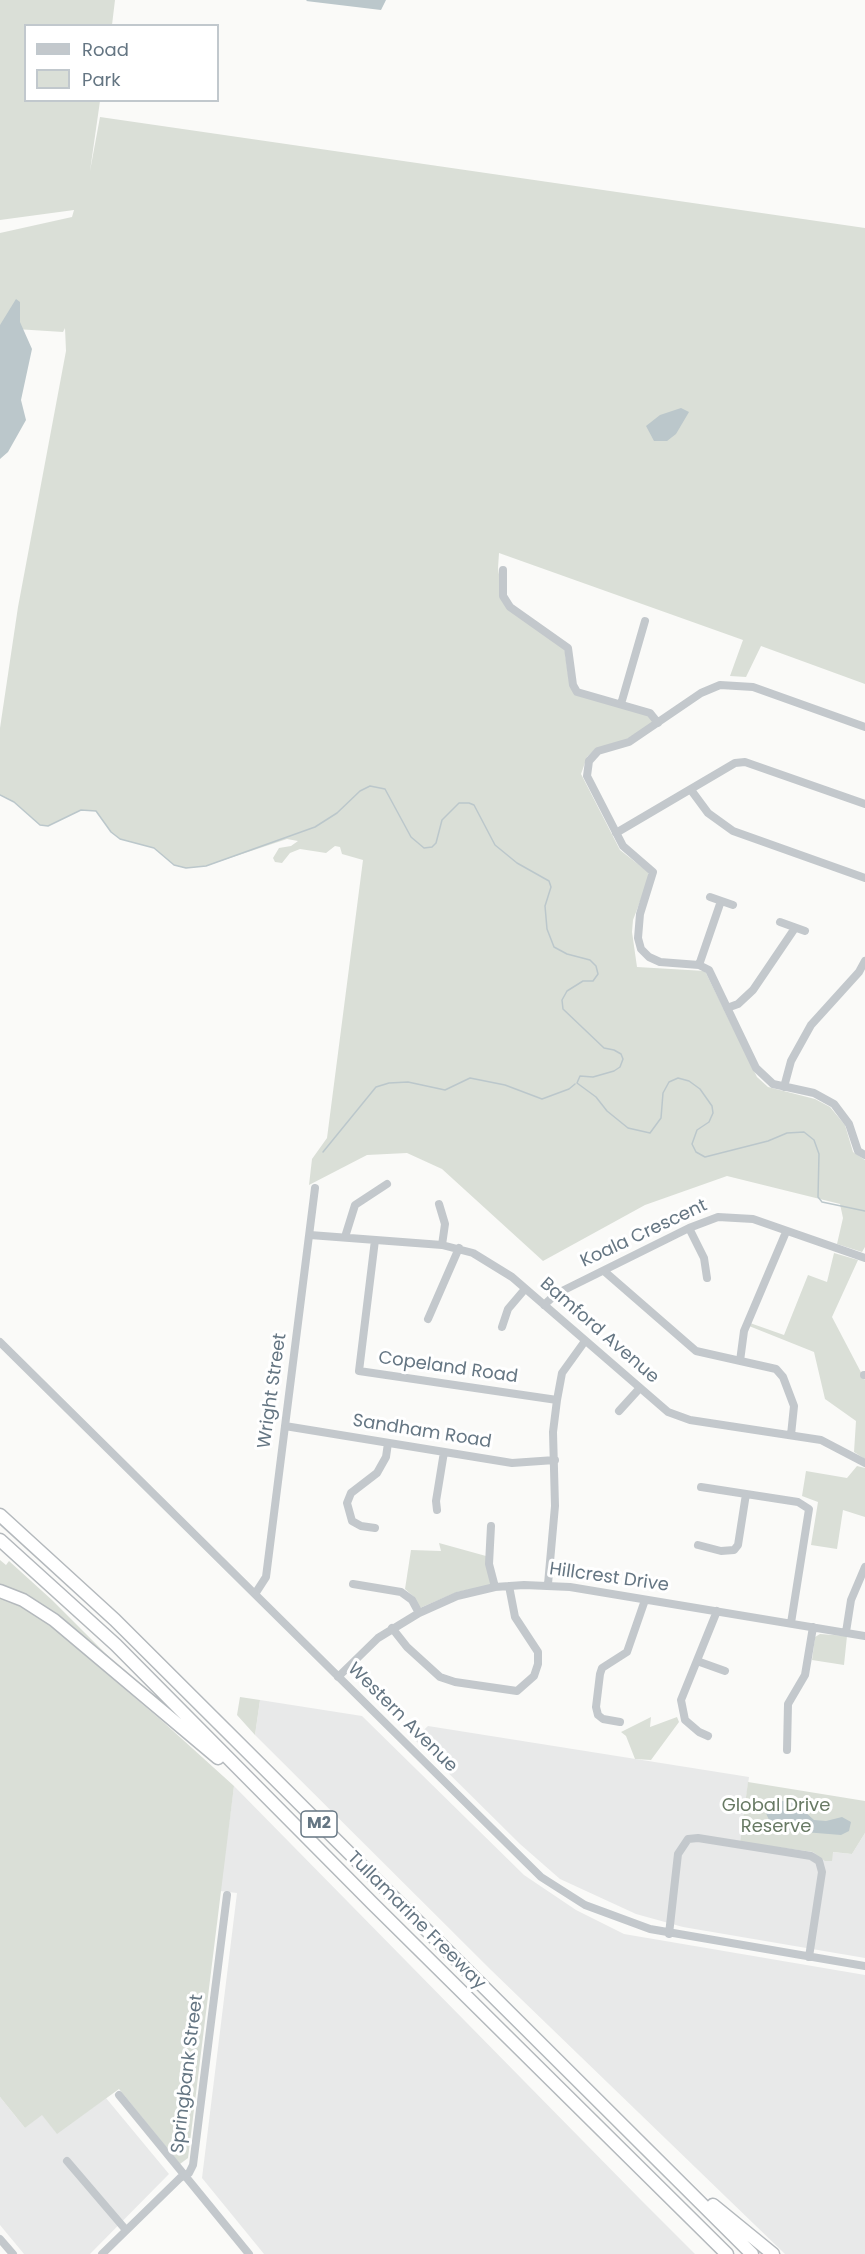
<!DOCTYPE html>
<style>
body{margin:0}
#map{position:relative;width:865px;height:2254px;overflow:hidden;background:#fafaf8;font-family:Poppins,sans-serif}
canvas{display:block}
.legend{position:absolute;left:24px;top:24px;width:195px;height:78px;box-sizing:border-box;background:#fff;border:2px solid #c1c8cd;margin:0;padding:8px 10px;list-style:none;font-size:18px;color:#657683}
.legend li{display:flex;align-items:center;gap:12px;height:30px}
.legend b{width:30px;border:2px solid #c1c8cd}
</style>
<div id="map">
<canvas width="865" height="2254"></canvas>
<ul class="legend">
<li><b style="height:8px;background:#c3c8cc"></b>Road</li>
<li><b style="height:16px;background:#dadfd7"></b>Park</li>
</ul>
</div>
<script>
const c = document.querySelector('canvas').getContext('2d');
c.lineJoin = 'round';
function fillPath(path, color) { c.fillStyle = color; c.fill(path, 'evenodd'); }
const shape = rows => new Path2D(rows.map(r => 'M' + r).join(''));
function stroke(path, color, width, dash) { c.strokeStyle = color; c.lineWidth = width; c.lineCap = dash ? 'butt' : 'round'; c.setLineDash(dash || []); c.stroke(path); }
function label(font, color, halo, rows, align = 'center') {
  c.font = font + ' Poppins,sans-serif'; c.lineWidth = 6; c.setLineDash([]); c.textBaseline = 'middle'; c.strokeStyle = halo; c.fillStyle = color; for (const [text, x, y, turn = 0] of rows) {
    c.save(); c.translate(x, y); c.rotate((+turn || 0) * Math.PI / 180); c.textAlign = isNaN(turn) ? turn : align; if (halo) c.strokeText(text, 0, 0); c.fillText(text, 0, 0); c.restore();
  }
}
fillPath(shape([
 [260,1700,362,1716,524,1875,576,1910,624,1934,865,1975,865,2254,785,2254,491,1970,255,1735],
 [428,1726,749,1777,740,1842,813,1852,820,1856,832,1852,852,1854,865,1833,865,1958,683,1927,636,1914,560,1879,520,1844,414,1739],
 [234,1786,640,2199,695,2254,264,2254,202,2178,237,1893,220,1891],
 [0,2097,25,2128,42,2114,57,2133,106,2098,169,2174,90,2254,24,2254,0,2225]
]), '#e8e9e9');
fillPath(shape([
 [0,0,115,0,112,25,26,26,26,100,100,101,90,171,100,117,865,228,865,684,761,646,746,677,730,676,743,640,499,553,498,568,503,601,564,646,570,688,652,717,652,723,624,741,595,749,587,757,581,774,620,850,648,872,649,878,633,920,632,932,637,967,705,971,757,1077,768,1087,815,1099,830,1107,845,1125,853,1152,865,1160,865,1247,862,1252,837,1244,843,1218,840,1204,727,1176,645,1205,543,1261,442,1169,407,1153,367,1155,309,1185,312,1159,327,1138,363,860,342,854,340,847,335,846,326,853,300,849,290,853,282,863,275,862,273,858,279,848,291,846,298,841,287,839,206,866,186,868,174,865,154,848,120,839,111,832,96,811,81,810,48,826,40,825,14,802,0,795,0,728,18,607,66,351,65,328,63,332,0,328,0,233,72,217,74,210,0,220],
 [834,1253,858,1260,832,1317,865,1380,865,1459,854,1452,856,1421,825,1399,814,1352,749,1326,750,1323,784,1335,808,1275,827,1282],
 [857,1466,865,1468,865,1517,843,1510,837,1549,811,1545,818,1502,802,1496,806,1471,847,1478],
 [439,1543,486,1556,491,1585,457,1592,420,1608,414,1597,405,1589,411,1550,441,1551],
 [0,1560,6,1565,9,1561,52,1600,119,1667,53,1612,27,1596,0,1585],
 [0,1598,20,1604,44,1620,161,1720,234,1786,188,2158,180,2164,119,2089,57,2134,42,2115,25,2128,0,2097],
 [820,1634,847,1636,844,1665,812,1660,815,1637],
 [240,1697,260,1700,255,1735,237,1715],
 [651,1717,650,1727,677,1717,679,1722,651,1760,635,1759,626,1736,621,1732],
 [748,1782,865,1801,865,1833,852,1854,833,1852,832,1861,825,1861,813,1852,740,1842]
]), '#dadfd7');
fillPath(shape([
 [386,0,381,10,306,1,307,0],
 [16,299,20,302,20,322,32,349,21,400,26,420,8,452,0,459,0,325],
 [681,408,689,412,676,434,667,441,654,441,646,426,660,415],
 [774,1800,794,1802,814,1820,826,1821,842,1817,851,1822,849,1831,841,1835,792,1831,769,1820,765,1811,768,1803]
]), '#bbc7cb');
stroke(shape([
 [0,795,14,802,40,825,48,826,81,810,96,811,111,832,120,839,154,848,174,865,186,868,206,866,315,827,337,813,360,791,370,786,385,789,411,837,424,848,432,847,436,843,442,820,459,803,469,803,474,805,495,845,517,863,549,881,551,887,545,906,547,929,554,947,567,954,590,960,596,966,598,974,593,981,583,981,567,991,562,1000,563,1009,604,1048,614,1050,621,1054,623,1059,620,1067,614,1071,593,1077,580,1076,577,1083,596,1097,607,1111,628,1128,650,1133,661,1118,663,1093,669,1082,678,1078,689,1081,700,1089,712,1106,713,1113,709,1122,697,1130,692,1144,696,1152,705,1157,768,1141,787,1133,804,1132,814,1140,819,1154,818,1197,822,1202,865,1211],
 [323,1152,376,1087,389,1083,408,1082,445,1090,470,1078,505,1085,542,1099,569,1089,575,1084]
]), '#bbc7cb', 1.5);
const highway = shape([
 [0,1515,115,1620,752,2254],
 [0,1540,116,1645,372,1903,727,2254],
 [0,1591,23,1600,54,1620,218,1758],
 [713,2205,773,2254]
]);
stroke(highway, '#b4b9bd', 15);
stroke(shape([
 [503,570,503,596,510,607,568,648,573,685,577,692,650,713,658,723],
 [621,704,645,621],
 [865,727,753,687,720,685,701,693,629,742,598,751,589,761,587,776,623,846,653,872,640,914,638,938,641,949,649,957,660,962,699,965,709,970,756,1068,773,1084,814,1093,834,1104,849,1124,858,1151,865,1155],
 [691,790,708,813,733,831,865,878],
 [616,833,735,763,745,762,865,804],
 [710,897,733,905],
 [780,922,805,931],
 [699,965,721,901],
 [727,1008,738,1004,753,990,795,928],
 [784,1087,791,1061,811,1025,859,972,865,961],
 [439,1204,445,1224,442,1245],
 [689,1228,704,1258,707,1278],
 [310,1235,442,1245,473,1253,512,1277,668,1412,690,1420,821,1440,865,1463],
 [345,1237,355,1205,387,1184],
 [375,1240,359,1371,557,1400],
 [604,1271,696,1351,776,1369,783,1377,794,1406,791,1435],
 [544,1305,556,1294,689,1228,718,1217,753,1219,865,1258],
 [428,1319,459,1248],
 [502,1327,508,1309,525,1289],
 [0,1342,541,1877,585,1905,650,1929,865,1966],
 [740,1361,744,1331,786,1232],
 [864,1375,865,1375],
 [619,1411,639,1389],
 [285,1426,512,1463,555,1460],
 [701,1487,798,1502,809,1509,791,1623],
 [437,1510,436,1501,444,1452],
 [491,1526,489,1564,495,1587],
 [375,1528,361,1526,352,1521,347,1503,351,1493,377,1473,386,1457,388,1443],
 [698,1545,721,1551,734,1550,738,1545,746,1494],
 [353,1584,401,1592,412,1600,419,1613],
 [548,1584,555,1506,553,1432,557,1400,562,1373,585,1341],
 [255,1594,266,1577,315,1188],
 [392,1628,407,1647,440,1677,455,1682,517,1691,534,1676,538,1664,538,1652,515,1617,509,1586],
 [846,1632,851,1600,865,1567],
 [697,1661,725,1671],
 [338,1677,378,1638,419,1613,457,1596,495,1587,524,1585,570,1587,865,1636],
 [620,1722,603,1719,598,1715,596,1707,600,1674,602,1668,627,1652,645,1600],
 [708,1736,699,1732,685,1720,681,1700,717,1611],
 [787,1750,788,1704,805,1675,813,1627],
 [669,1934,678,1854,688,1839,698,1838,811,1856,819,1861,822,1872,809,1957],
 [119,2095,249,2254],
 [67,2161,126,2230],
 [0,2239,13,2254],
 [102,2254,180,2178,189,2173,193,2165,227,1895]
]), '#c3c8cc', 8);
stroke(highway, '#fff', 12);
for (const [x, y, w] of [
 [319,1824,36]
]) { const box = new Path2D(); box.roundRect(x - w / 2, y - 13, w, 26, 4.5); c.fillStyle = '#fff'; c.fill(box); stroke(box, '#657683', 1.5); }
label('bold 16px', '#657683', null, [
 ["M2",319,1824]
]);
label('18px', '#657683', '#fff', [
 ["Koala Crescent",644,1234,-25],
 ["Bamford Avenue",599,1331,41],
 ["Copeland Road",448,1368,8],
 ["Wright Street",273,1391,-82],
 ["Sandham Road",422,1432,9],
 ["Hillcrest Drive",609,1578,8],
 ["Western Avenue",402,1718,45],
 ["Tullamarine Freeway",416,1921,45],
 ["Springbank Street",188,2074,-83]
]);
label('18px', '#687a64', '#fff', [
 ["Global Drive",776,1806],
 ["Reserve",776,1827]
]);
</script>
